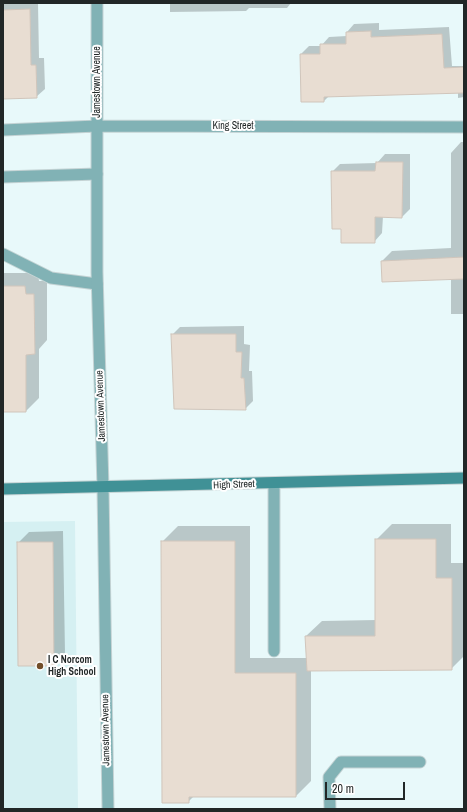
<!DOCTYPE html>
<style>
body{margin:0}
#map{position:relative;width:467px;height:812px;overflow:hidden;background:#e8f9fa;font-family:"Archivo Narrow",sans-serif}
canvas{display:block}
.frame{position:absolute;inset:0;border:4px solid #212727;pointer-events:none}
.scale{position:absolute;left:325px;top:782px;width:80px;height:18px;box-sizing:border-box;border:2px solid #212727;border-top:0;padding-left:5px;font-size:12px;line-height:14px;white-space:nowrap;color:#212727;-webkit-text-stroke:3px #fff;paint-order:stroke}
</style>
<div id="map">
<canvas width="467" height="812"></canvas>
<div class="frame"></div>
<div class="scale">20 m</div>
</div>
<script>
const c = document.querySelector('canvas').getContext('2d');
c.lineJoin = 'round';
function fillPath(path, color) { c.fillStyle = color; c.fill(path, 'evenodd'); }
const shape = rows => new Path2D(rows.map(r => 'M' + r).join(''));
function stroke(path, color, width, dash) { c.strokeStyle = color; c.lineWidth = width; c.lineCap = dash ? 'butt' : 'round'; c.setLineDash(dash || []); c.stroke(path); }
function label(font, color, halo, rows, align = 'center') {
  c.font = font + ' "Archivo Narrow",sans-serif'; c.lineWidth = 4; c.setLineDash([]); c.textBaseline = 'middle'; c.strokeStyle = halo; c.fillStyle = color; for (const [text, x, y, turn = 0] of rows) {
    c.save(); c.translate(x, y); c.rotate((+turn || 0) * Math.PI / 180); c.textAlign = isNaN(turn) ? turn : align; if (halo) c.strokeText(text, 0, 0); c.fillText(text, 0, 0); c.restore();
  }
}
fillPath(shape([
 [75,521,78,809,3,809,3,522]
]), '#d5f0f2');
fillPath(shape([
 [3,3,38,3,39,58,44,58,45,89,36,97,3,98],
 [170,3,291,3,287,8,249,8,246,11,170,12],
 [379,23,379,30,449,27,452,66,464,66,464,97,458,98,458,92,329,96,324,101,301,54,309,46,321,46,329,37,347,36,347,32,354,24],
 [461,142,464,142,464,314,451,314,451,278,382,261,392,251,451,248,451,153],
 [385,154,410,154,410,209,402,217,383,216,382,233,374,242,342,228,332,172,340,164,377,163],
 [3,273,38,273,39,281,47,281,47,340,39,349,39,398,26,411,3,411],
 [244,326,244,344,250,345,249,371,252,371,253,401,245,409,172,335,180,327],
 [392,524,451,524,451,563,464,563,464,656,451,669,311,670,311,781,296,796,194,796,188,802,162,542,178,526,250,526,250,658,307,658,306,636,322,621,376,620,376,540],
 [63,531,65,654,54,665,18,543,29,532]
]), '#0003');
const building = shape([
 [30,9,31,65,36,65,37,98,3,99,3,10,30,9],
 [371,31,371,37,442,34,444,68,464,67,464,93,324,97,324,102,301,102,300,54,320,54,320,44,346,44,346,32,371,31],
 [376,162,403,162,402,218,375,217,375,243,341,243,341,229,332,229,331,171,375,171,376,162],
 [464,257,464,279,382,282,381,261,464,257],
 [3,286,25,286,26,294,34,294,35,354,26,355,26,412,3,412,3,286],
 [171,334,236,334,236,352,242,352,241,378,244,378,246,410,174,409,171,334],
 [375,539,436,539,436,578,452,578,452,670,307,671,305,636,375,636,375,539],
 [161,541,235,541,235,673,296,673,296,797,189,797,189,803,162,803,161,541],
 [17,542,53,542,54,666,18,666,17,542]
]);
fillPath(building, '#e8ddd2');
stroke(building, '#d0c5bb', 1);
const service = shape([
 [3,177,97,174],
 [3,254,51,278,97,284],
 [274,651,274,484],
 [330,809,329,777,341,762,420,762]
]);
const minor = shape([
 [97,3,97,272,103,488,108,809],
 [3,130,97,126,464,127]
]);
const secondary = shape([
 [3,489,464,478]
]);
stroke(service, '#c4d3d4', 13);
stroke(minor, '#c4d3d4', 13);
stroke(secondary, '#c4d3d4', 13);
stroke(service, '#81b2b5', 11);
stroke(minor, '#81b2b5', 11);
stroke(secondary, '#409196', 11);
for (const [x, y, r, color] of [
 [40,666,4,"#724d28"]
]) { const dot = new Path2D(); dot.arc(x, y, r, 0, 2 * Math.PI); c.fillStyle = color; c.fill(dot); stroke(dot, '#fff', 1.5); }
label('10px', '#212727', '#fff', [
 ["Jamestown Avenue",97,82,-90],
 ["King Street",233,126],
 ["Jamestown Avenue",101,406,-92],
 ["High Street",234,485,-2],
 ["Jamestown Avenue",106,730,-91]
]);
label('bold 10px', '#212727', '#fff', [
 ["I C Norcom",48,660],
 ["High School",48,672]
], 'left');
</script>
